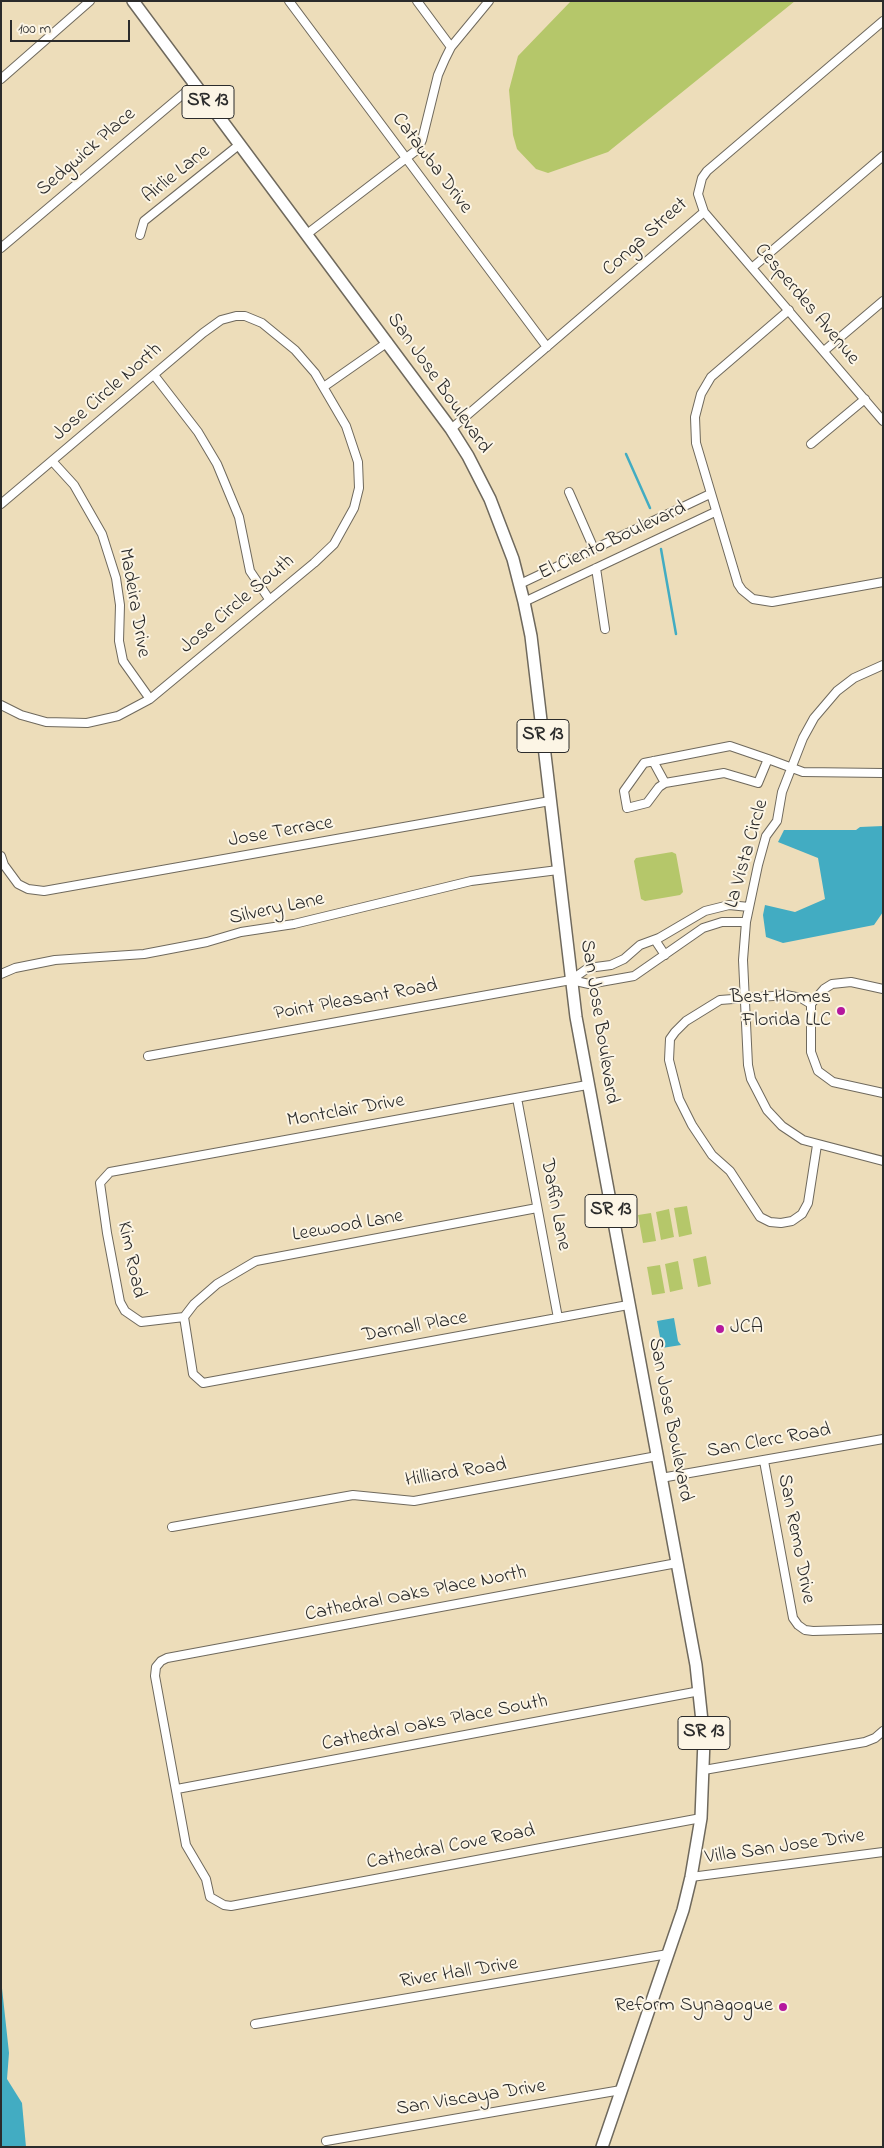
<!DOCTYPE html>
<style>
body{margin:0}
#map{position:relative;width:884px;height:2148px;overflow:hidden;background:#edddba;font-family:"Indie Flower",sans-serif}
canvas{display:block}
.frame{position:absolute;inset:0;border:2px solid #2b2b2b;pointer-events:none}
.scale{position:absolute;left:10px;top:20px;width:120px;height:22px;box-sizing:border-box;border:2px solid #2b2b2b;border-top:0;padding-left:6px;font-size:15px;line-height:18px;white-space:nowrap;color:#2b2b2b;-webkit-text-stroke:4px #fcf5e5;paint-order:stroke}
</style>
<div id="map">
<canvas width="884" height="2148"></canvas>
<div class="frame"></div>
<div class="scale">100 m</div>
</div>
<script>
const c = document.querySelector('canvas').getContext('2d');
c.lineJoin = 'round';
function fillPath(path, color) { c.fillStyle = color; c.fill(path, 'evenodd'); }
const shape = rows => new Path2D(rows.map(r => 'M' + r).join(''));
function stroke(path, color, width, dash) { c.strokeStyle = color; c.lineWidth = width; c.lineCap = dash ? 'butt' : 'round'; c.setLineDash(dash || []); c.stroke(path); }
function label(font, color, halo, rows, align = 'center') {
  c.font = font + ' "Indie Flower",sans-serif'; c.lineWidth = 4; c.setLineDash([]); c.textBaseline = 'middle'; c.strokeStyle = halo; c.fillStyle = color; for (const [text, x, y, turn = 0] of rows) {
    c.save(); c.translate(x, y); c.rotate((+turn || 0) * Math.PI / 180); c.textAlign = isNaN(turn) ? turn : align; if (halo) c.strokeText(text, 0, 0); c.fillText(text, 0, 0); c.restore();
  }
}
fillPath(shape([
 [571,1,795,1,608,152,548,173,536,169,517,149,513,135,509,90,518,56],
 [672,852,676,854,683,892,680,895,645,901,641,899,634,861,636,858],
 [687,1206,692,1234,679,1237,674,1208],
 [669,1209,674,1237,661,1240,656,1212],
 [651,1213,656,1241,643,1243,638,1215],
 [706,1256,711,1284,698,1287,693,1259],
 [678,1261,683,1289,670,1292,665,1264],
 [660,1265,665,1293,652,1295,647,1267]
]), '#b5c76a');
fillPath(shape([
 [883,826,883,912,874,925,783,943,766,937,763,915,765,905,795,912,825,899,818,858,778,842,784,830,856,830,860,827],
 [674,1318,678,1341,681,1345,662,1348,657,1321],
 [1,1979,9,2053,7,2079,22,2103,26,2147,1,2147]
]), '#42acc2');
stroke(shape([
 [626,454,650,508],
 [661,549,676,634]
]), '#42acc2', 2.5);
const minor = shape([
 [289,1,547,347],
 [417,1,451,47],
 [883,21,707,171,702,178,698,194,704,212,883,421],
 [1,79,90,1],
 [307,234,418,149,422,140,438,75,445,59,451,47,489,1],
 [140,235,144,221,240,144],
 [1,248,195,84],
 [753,267,883,156],
 [789,310,711,377,701,394,695,417,696,443,738,584,742,590,753,599,772,602,883,582],
 [824,351,883,301],
 [154,375,198,432,217,464,239,517,250,571,269,599],
 [325,386,388,342],
 [451,429,704,212],
 [811,444,865,399],
 [53,462,74,485,102,534,116,578,120,605,119,641,123,661,150,699],
 [569,492,594,549],
 [1,504,203,333,221,320,236,316,245,316,262,323,295,350,315,373,346,426,358,462,359,488,354,508,334,544,314,563,150,699,118,716,87,723,46,722,21,715,1,705],
 [596,568,605,629],
 [520,584,710,494],
 [524,602,715,512],
 [883,665,854,678,837,691,814,718,803,738,782,792,777,821,766,836,758,865,746,922,743,960,748,1065,751,1079,767,1110,782,1126,803,1140,883,1161],
 [768,759,758,783,724,773,665,783,659,787,647,803,627,808,624,791,644,763,730,746,768,759,803,772,883,773],
 [653,761,665,783],
 [1,856,4,865,18,884,28,889,44,891,550,801],
 [655,940,665,955],
 [1,974,15,968,55,960,144,954,207,942,241,932,294,924,471,881,558,870],
 [571,980,588,968,611,965,624,959,640,945,659,938,705,911,729,905,749,907],
 [811,1004,801,998,786,995,720,1000,686,1021,675,1032,670,1039,669,1060,679,1099,692,1125,712,1155,730,1171,760,1217,770,1222,781,1223,792,1221,802,1214,808,1203,817,1145],
 [811,1004,811,1052,818,1071,833,1082,883,1093],
 [811,1004,824,989,832,984,851,982,883,989],
 [148,1056,571,980,589,984,634,976,703,928,722,922,746,922],
 [517,1098,558,1318],
 [184,1317,141,1322,125,1311,120,1302,107,1233,100,1183,110,1172,587,1085],
 [184,1317,193,1374,203,1383,628,1305],
 [184,1317,194,1304,217,1284,256,1261,537,1208],
 [764,1461,793,1618,798,1625,805,1630,813,1631,883,1629],
 [661,1478,883,1439],
 [172,1527,353,1495,414,1501,657,1456],
 [677,1563,167,1658,161,1661,156,1667,155,1676,186,1845,206,1879,210,1897,224,1905,231,1906,701,1818],
 [704,1770,865,1742,875,1738,883,1731],
 [177,1789,700,1691],
 [691,1877,883,1852],
 [255,2024,668,1954],
 [326,2141,621,2090]
]);
const primary = shape([
 [133,1,451,429,468,456,490,499,513,559,524,602,531,636,576,1017,696,1665,704,1740,701,1818,691,1877,683,1910,602,2147]
]);
stroke(minor, '#6f695d', 10);
stroke(primary, '#6f695d', 14);
stroke(minor, '#fff', 8);
stroke(primary, '#fff', 11);
for (const [x, y, r, color] of [
 [841,1011,5,"#b5179e"],
 [720,1329,5,"#b5179e"],
 [783,2007,5,"#b5179e"]
]) { const dot = new Path2D(); dot.arc(x, y, r, 0, 2 * Math.PI); c.fillStyle = color; c.fill(dot); stroke(dot, '#fcf5e5', 2); }
for (const [x, y, w] of [
 [208,102,52],
 [543,736,52],
 [611,1211,52],
 [704,1733,52]
]) { const box = new Path2D(); box.roundRect(x - w / 2, y - 16.5, w, 33, 4); c.fillStyle = '#fcf5e5'; c.fill(box); stroke(box, '#2b2b2b', 1); }
label('bold 19px', '#2b2b2b', null, [
 ["SR 13",208,102],
 ["SR 13",543,736],
 ["SR 13",611,1211],
 ["SR 13",704,1733]
]);
label('20px', '#2b2b2b', '#fcf5e5', [
 ["Sedgwick Place",87,153,-41],
 ["Catawba Drive",431,164,53],
 ["Airlie Lane",177,175,-39],
 ["Conga Street",646,238,-42],
 ["Cesperdes Avenue",806,305,50],
 ["San Jose Boulevard",438,384,55],
 ["Jose Circle North",108,393,-41],
 ["El Ciento Boulevard",613,542,-25],
 ["Madeira Drive",133,603,80],
 ["Jose Circle South",238,605,-40],
 ["Jose Terrace",281,833,-10],
 ["La Vista Circle",748,854,-74],
 ["Silvery Lane",277,910,-12],
 ["Point Pleasant Road",356,1001,-10],
 ["San Jose Boulevard",598,1022,81],
 ["Montclair Drive",346,1112,-10],
 ["Daffin Lane",554,1205,79],
 ["Leewood Lane",348,1227,-10],
 ["Kim Road",130,1260,78],
 ["Darnall Place",415,1328,-10],
 ["San Jose Boulevard",669,1420,79],
 ["San Clerc Road",769,1442,-10],
 ["Hilliard Road",456,1474,-9],
 ["San Remo Drive",795,1539,79],
 ["Cathedral Oaks Place North",416,1595,-11],
 ["Cathedral Oaks Place South",435,1724,-11],
 ["Cathedral Cove Road",451,1848,-11],
 ["Villa San Jose Drive",785,1848,-8],
 ["River Hall Drive",459,1974,-9],
 ["San Viscaya Drive",471,2099,-9]
]);
label('20px', '#2b2b2b', '#fcf5e5', [
 ["Best Homes",831,999],
 ["Florida LLC",831,1022],
 ["JCA",730,1329,"left"],
 ["Reform Synagogue",773,2007]
], 'right');
</script>
